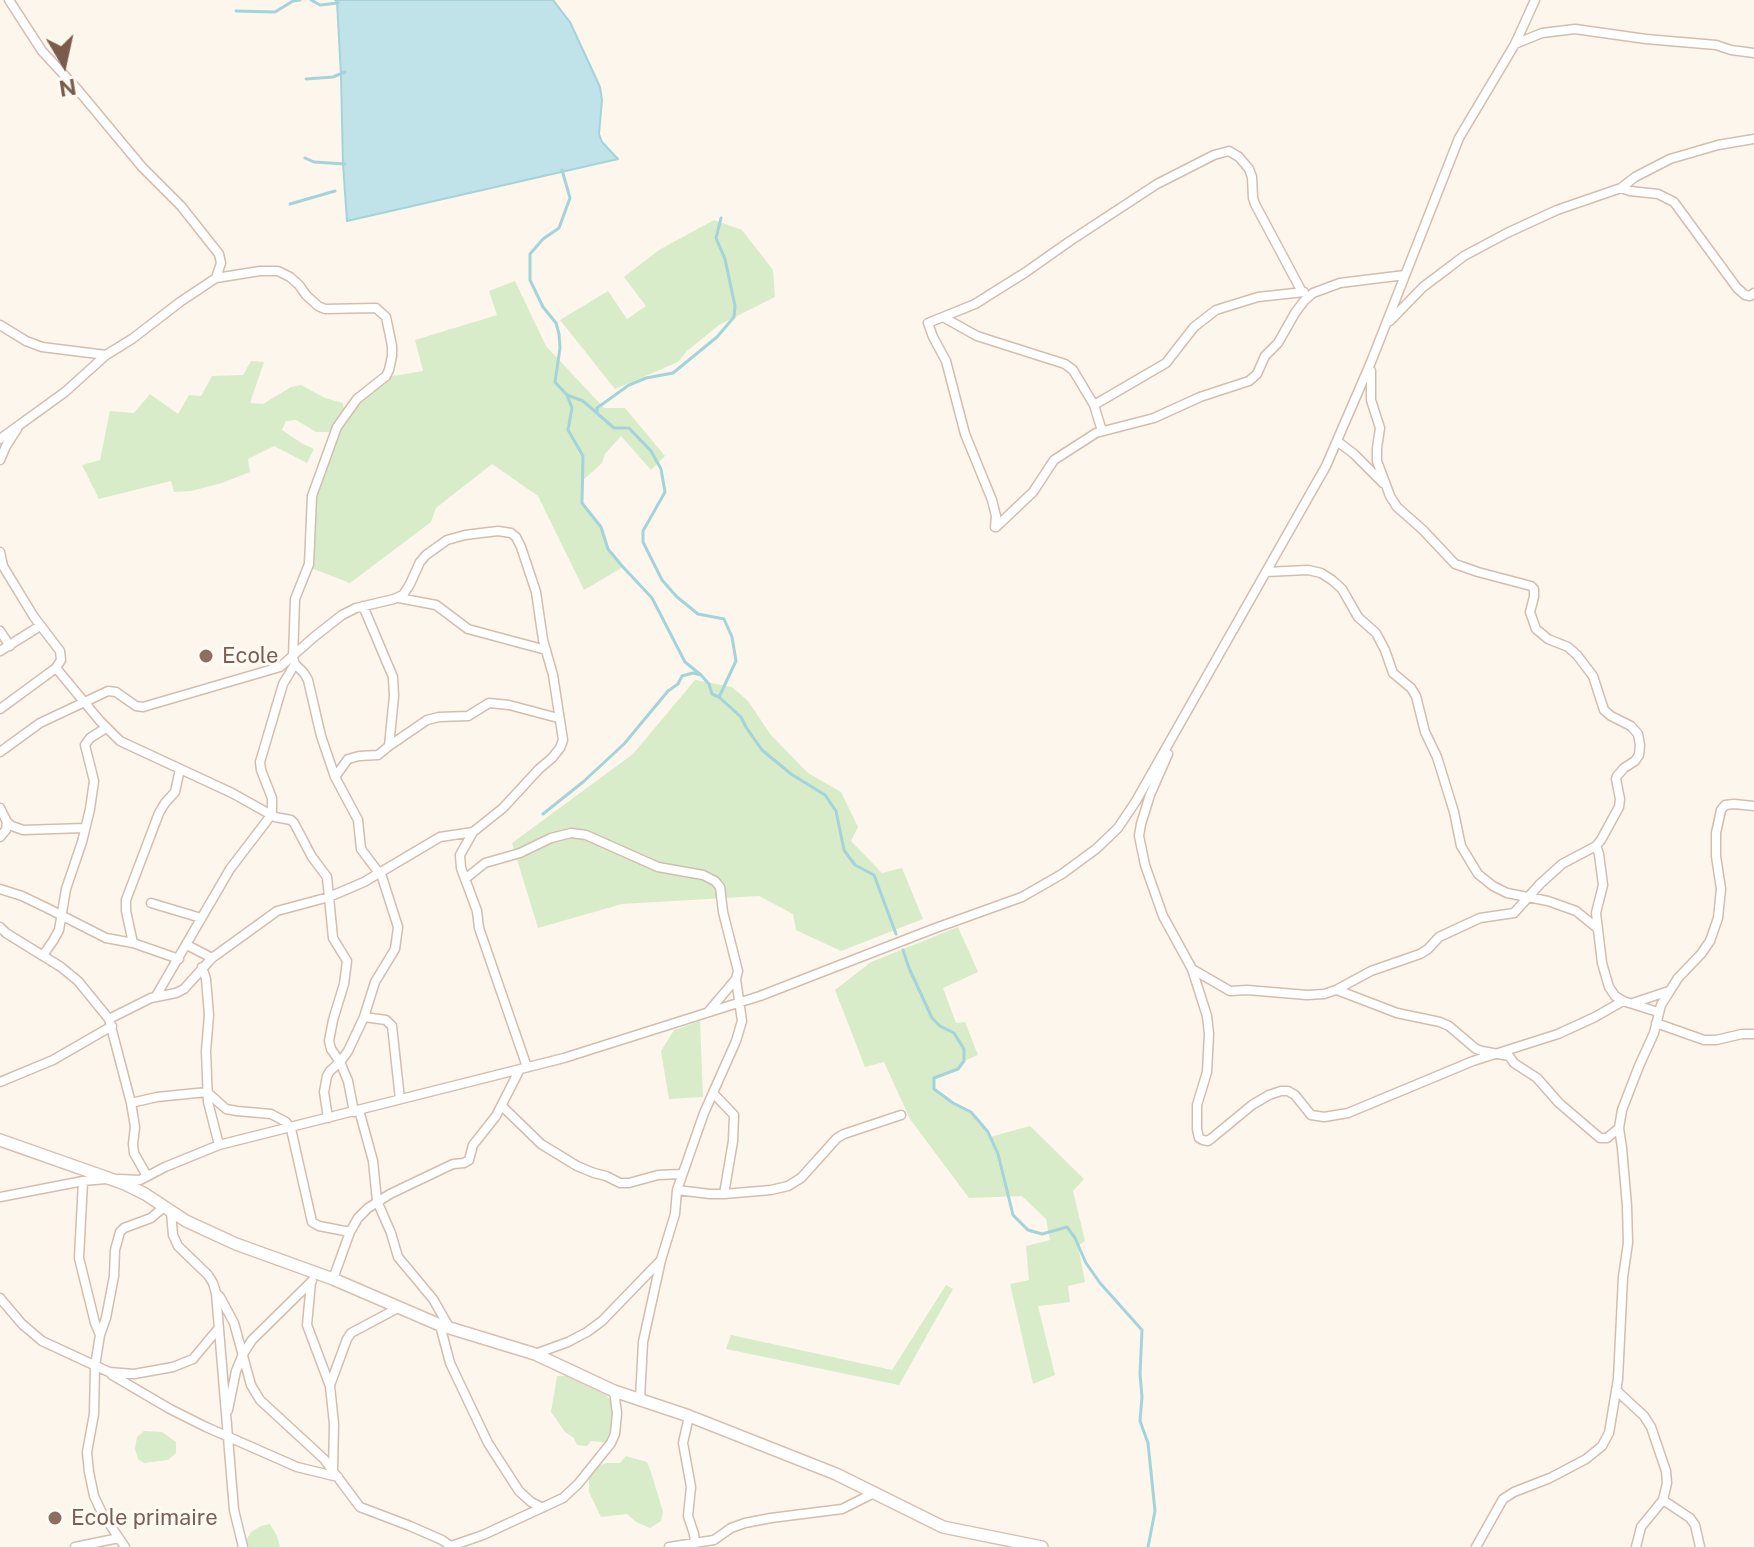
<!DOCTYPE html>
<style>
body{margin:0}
#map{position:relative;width:1754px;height:1547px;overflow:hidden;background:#fdf6ec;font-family:"Public Sans",sans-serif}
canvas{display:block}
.north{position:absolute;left:24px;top:24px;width:80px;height:80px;-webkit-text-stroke:6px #fffaf3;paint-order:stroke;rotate:171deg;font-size:22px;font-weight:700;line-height:32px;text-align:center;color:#7a5c4d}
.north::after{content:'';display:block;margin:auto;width:28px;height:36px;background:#7a5c4d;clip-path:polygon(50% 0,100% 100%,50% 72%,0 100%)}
</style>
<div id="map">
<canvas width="1754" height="1547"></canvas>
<div class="north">N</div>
</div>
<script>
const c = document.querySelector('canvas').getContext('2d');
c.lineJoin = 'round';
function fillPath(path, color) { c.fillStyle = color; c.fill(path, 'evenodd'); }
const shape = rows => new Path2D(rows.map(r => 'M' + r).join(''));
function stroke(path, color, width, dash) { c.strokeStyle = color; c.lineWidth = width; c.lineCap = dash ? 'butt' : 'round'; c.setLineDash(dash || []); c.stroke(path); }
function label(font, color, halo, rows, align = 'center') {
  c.font = font + ' "Public Sans",sans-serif'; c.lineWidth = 6; c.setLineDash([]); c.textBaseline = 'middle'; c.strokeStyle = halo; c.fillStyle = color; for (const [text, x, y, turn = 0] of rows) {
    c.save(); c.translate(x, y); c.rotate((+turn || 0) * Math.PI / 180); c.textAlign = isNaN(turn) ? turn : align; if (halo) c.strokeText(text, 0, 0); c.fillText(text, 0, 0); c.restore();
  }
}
fillPath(shape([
 [714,220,742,230,773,270,775,297,719,325,687,351,678,362,615,389,560,320,608,291,627,319,646,306,624,277,659,250],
 [515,281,546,346,604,408,625,408,665,456,651,470,621,436,605,454,602,463,581,482,582,503,601,527,608,549,623,567,584,590,538,496,492,464,436,508,431,522,350,583,311,568,314,516,318,485,328,465,337,432,316,432,296,420,286,421,282,430,303,444,314,449,307,463,274,446,248,459,250,472,222,483,191,491,174,492,171,481,99,499,82,465,100,460,110,411,134,413,150,394,178,414,189,395,201,396,212,376,243,375,251,361,264,362,250,403,263,404,291,387,301,385,325,398,343,403,345,418,352,406,387,377,423,371,415,340,497,315,489,291],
 [695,680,732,687,748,701,771,735,808,773,841,792,858,827,851,841,882,873,902,868,923,919,841,951,796,930,793,914,759,896,622,904,538,928,512,843,633,754],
 [958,927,978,972,943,988,956,1023,965,1022,978,1055,964,1061,958,1069,934,1077,934,1089,953,1103,971,1112,990,1137,1030,1126,1084,1179,1073,1191,1085,1241,1078,1246,1085,1282,1068,1286,1070,1302,1038,1306,1055,1375,1033,1384,1010,1284,1029,1280,1026,1246,1050,1240,1046,1219,1022,1196,969,1198,910,1119,884,1062,865,1067,835,990,871,962],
 [700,1021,703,1097,669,1099,661,1051,674,1030],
 [946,1285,953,1289,899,1385,726,1349,731,1335,892,1370],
 [557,1376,566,1376,606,1395,611,1401,614,1417,611,1443,591,1441,587,1446,577,1445,574,1438,565,1432,551,1412],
 [144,1431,162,1432,176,1442,176,1453,168,1460,144,1463,138,1459,135,1449,137,1437],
 [626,1456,647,1462,651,1472,663,1512,661,1521,650,1528,636,1522,627,1514,601,1517,589,1492,589,1479,595,1467,607,1463,620,1463],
 [270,1524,277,1536,280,1547,245,1547,244,1544,251,1532,261,1526]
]), '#d8ecc9');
const water = shape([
 [335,0,553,0,570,22,600,87,602,100,599,134,602,142,618,159,347,221,343,164,341,75,337,2,335,0]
]);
fillPath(water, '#bfe3e8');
stroke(water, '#a5d3da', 2);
stroke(shape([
 [311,0,320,5,338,3],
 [236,11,275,12,293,1,300,0],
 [306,79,333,77,345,72],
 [305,158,314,162,345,164],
 [562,170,570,198,559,228,543,239,530,254,530,280,543,307,556,323,559,334,560,348,555,382,567,395,583,401,614,428,629,428,651,451,661,469,665,492,643,531,643,542,662,580,677,597,698,614,724,619,732,637,736,661,719,697,741,717,746,727,762,750,791,774,825,795,836,811,844,850,855,865,874,875,896,934],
 [290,204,335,191],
 [567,395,572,408,568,430,583,456,582,503,601,527,608,549,623,567,652,598,685,662,701,675],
 [597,413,597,408,629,385,646,378,673,373,717,337,734,317,735,306,725,259,716,238,721,218],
 [543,814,583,782,624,744,668,691,678,684,682,676,693,673,701,675,709,684,712,694,719,697],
 [903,950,909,968,932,1018,940,1026,954,1033,964,1049,964,1061,958,1069,934,1078,934,1089,953,1103,971,1112,988,1132,998,1154,1013,1215,1028,1230,1042,1234,1067,1227,1075,1238,1086,1263,1100,1283,1142,1330,1140,1374,1142,1397,1140,1421,1148,1443,1155,1511,1148,1547]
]), '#a5d3da', 3);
const street = shape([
 [1515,44,1542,33,1575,29,1646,39,1716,45,1731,50,1754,53],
 [1621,188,1630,191,1658,194,1674,202,1737,288,1745,295,1750,296,1754,293],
 [943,317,977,336,1065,364,1073,370,1094,405,1166,363,1194,327,1216,310,1258,297,1304,292],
 [1390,321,1423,287,1443,272,1464,256,1507,233,1557,210,1621,188,1635,177,1670,159,1718,145,1754,139],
 [0,325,26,341,42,347,106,355],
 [1371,371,1371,400,1380,428,1377,448,1377,461,1390,496,1397,507,1423,530,1455,564,1478,572,1531,586,1534,589,1534,597,1530,612,1536,629,1548,639,1568,647,1577,655,1593,676,1604,710,1611,716,1631,726,1638,734,1640,745,1639,755,1635,761,1624,768,1617,776,1616,779,1620,799,1619,807,1601,840,1596,846,1599,854,1603,885,1596,913,1602,963,1609,987,1615,996,1623,1001,1658,1012],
 [1094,405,1102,431],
 [0,439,65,392,106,355,132,339,180,302,216,278,221,263,219,254,181,206,142,167,78,90,42,51,9,0],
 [1337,441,1354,454,1383,483],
 [0,460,6,446,17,429],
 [995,527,996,516,992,500,965,434,946,361,933,337,928,323,975,304,1026,272,1070,241,1157,184,1214,155,1229,151,1239,157,1249,169,1252,177,1253,198,1255,204,1302,292],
 [996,527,1033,492,1054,460,1096,433,1154,418,1200,397,1249,381,1257,374,1265,356,1278,343,1295,313,1304,301,1313,293,1340,283,1405,275],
 [0,552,3,566,34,617,60,651,61,660,56,668,100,721,120,741,232,793,275,817,291,820,294,823,312,857,327,877,333,938,347,961,344,984,333,1020,329,1041,331,1049,340,1062,348,1081,354,1112],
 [1266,572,1308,570,1321,573,1332,580,1342,589,1358,617,1376,633,1385,650,1393,673,1411,688,1416,696,1425,732,1437,757,1454,812,1461,846,1478,874,1493,886,1507,893,1548,901,1576,911,1597,928],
 [399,598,436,605,468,629,546,650],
 [0,631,10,646],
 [0,651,40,626],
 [295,664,304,673,308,680,321,736,335,777,358,820,361,849,382,877,398,927,395,949,375,982,364,1017,348,1051,341,1061,330,1071,327,1076,324,1092,328,1118],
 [0,709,56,668],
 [389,746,427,720,439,717,468,716,489,703,509,705,558,718],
 [0,752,40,723,108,691,116,692,136,706,143,707,280,667,314,637,342,615,356,608,394,599,403,595,410,584,420,562,426,555,447,540,465,535,498,531,511,533,516,537,521,547,536,592,543,640,553,675,563,740,560,748,552,758,539,769,503,808,473,832,440,837,364,882,329,897,277,911,212,958,184,989,176,993,151,998,109,1019],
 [1168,754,1150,795,1141,824,1139,836,1145,865,1163,916,1192,969,1230,991,1247,990,1307,995,1324,994,1336,990,1371,971,1420,954,1428,949,1439,937,1480,918,1514,913,1540,884,1562,864,1596,846],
 [335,777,348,759,359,756,378,755,389,746,394,696,393,677,363,606],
 [0,808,7,822,6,830,0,837],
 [7,822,12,826,23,830,85,828],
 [473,832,460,855,461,868,477,911,479,928,527,1067],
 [465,879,485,863,520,853,551,838,571,833,586,835,658,867,703,875,715,881,720,887,723,912,738,971,736,979,742,1021,736,1041,704,1113,677,1190,675,1214,661,1260,643,1342,640,1399],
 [0,889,22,896,47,908,106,938,133,943,179,959],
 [151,903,201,918],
 [0,927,6,933,61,967,78,981,109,1019,131,1103,135,1127,133,1144,134,1153,147,1176],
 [133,943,126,911,126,900,159,813,165,803,175,792,180,769],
 [187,945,212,958],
 [43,955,53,941,59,930,66,889,82,842,90,809,94,781,85,745,90,738,106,728],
 [202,967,206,979,209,1015,206,1051,208,1102,219,1145],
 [1192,969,1207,1016,1209,1034,1207,1072,1197,1105,1197,1129,1199,1138,1203,1140,1208,1141,1212,1138,1252,1105,1269,1095,1281,1091,1288,1091,1295,1095,1311,1115,1324,1117,1348,1113,1473,1061,1558,1034,1595,1017,1623,1001],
 [1337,990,1397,1013,1440,1022,1449,1026,1476,1049,1482,1051,1509,1056,1514,1063,1537,1078,1559,1103,1600,1138,1607,1138,1619,1128],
 [156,996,230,869,272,814,272,798,261,770,260,762,283,684,295,664,293,658,295,599,309,564,312,496,337,427,357,399,386,376,389,370,392,356,392,346,386,317,376,308,325,309,318,306,306,295,299,285,290,277,278,271,260,271,216,278],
 [1633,1003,1669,991],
 [708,1012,736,979],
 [364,1017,386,1020,392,1026,400,1099],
 [1656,1023,1704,1040,1716,1040,1742,1034,1754,1034],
 [0,1082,53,1060,112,1026],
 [713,1093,734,1115,733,1141,724,1194],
 [131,1103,157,1097,207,1092,226,1109,237,1111,271,1114,286,1122,291,1129,312,1222,319,1226,350,1232],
 [502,1106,541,1144,577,1166,594,1173,606,1176,620,1183,629,1183,658,1175,681,1174],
 [359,1110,373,1161,377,1201,391,1233,398,1257,433,1299,449,1327],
 [119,1179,140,1180,165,1167,219,1145,564,1058,760,996,933,929,1022,897,1062,874,1096,849,1118,828,1136,801,1326,466,1371,362,1459,138,1515,44,1535,0],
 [83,1181,79,1258,95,1323,100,1335,95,1366,94,1414,87,1452,89,1472,94,1496,102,1513,125,1547],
 [677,1190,710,1194,724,1194,771,1190,788,1186,801,1178,837,1138,844,1134,901,1115],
 [0,1197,83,1181,106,1179],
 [171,1212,173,1235,178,1246,208,1275,213,1283,216,1293,234,1510,243,1547],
 [333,1279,350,1232,358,1218,368,1208,390,1194,453,1164,464,1163,469,1160,473,1145,496,1116,520,1069],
 [311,1282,307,1325,330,1386,334,1424,333,1470],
 [216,1293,220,1297,234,1323,251,1385,260,1400,324,1459,360,1507,410,1526,442,1540,452,1547],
 [0,1298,22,1324,42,1341,109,1372,134,1374,173,1367,193,1359,218,1329],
 [440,1325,450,1363,488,1443,519,1491,531,1502,541,1507],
 [100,1335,106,1318,114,1276,115,1250,120,1232,124,1228,151,1218,164,1207],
 [535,1354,568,1342,587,1332,602,1321,661,1260],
 [112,1375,170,1409,206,1427,297,1467,338,1477],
 [330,1385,347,1339,351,1333,400,1307],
 [1616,1390,1644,1416,1651,1427,1666,1471,1667,1483,1663,1500,1641,1527,1636,1547],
 [228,1410,236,1371,243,1354,252,1340,312,1281],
 [689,1416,683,1443,691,1487,688,1516,694,1534,695,1542,693,1546],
 [1663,1500,1690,1518,1695,1525,1700,1547],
 [451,1546,483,1535,563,1498,578,1484,611,1443,615,1434,617,1413,614,1391],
 [75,1547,119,1538],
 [669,1547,714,1540,731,1528,745,1523,771,1518,842,1509,874,1493],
 [1476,1547,1503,1499,1514,1492,1550,1478,1586,1459,1602,1446,1609,1433,1618,1379,1623,1277,1628,1243,1627,1206,1622,1148,1619,1128,1622,1110,1639,1066,1654,1033,1661,1005,1678,978,1701,954,1710,941,1718,918,1721,889,1716,856,1716,833,1721,810,1725,805,1734,804,1754,806]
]);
const secondary = shape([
 [0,1140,125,1184,145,1194,186,1221,236,1244,333,1279,440,1325,535,1354,614,1391,689,1416,836,1474,943,1527,1042,1547]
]);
stroke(street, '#d1beb0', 11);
stroke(secondary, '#d6c0b0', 14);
stroke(street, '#fff', 8);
stroke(secondary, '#fff', 11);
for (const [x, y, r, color] of [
 [206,656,8,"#8d6e63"],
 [55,1518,8,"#8d6e63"]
]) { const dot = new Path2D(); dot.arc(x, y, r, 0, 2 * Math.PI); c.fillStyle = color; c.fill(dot); stroke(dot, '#fffaf3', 3); }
label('22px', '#785e54', '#fffaf3', [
 ["Ecole",222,656],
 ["Ecole primaire",71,1518]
], 'left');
</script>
